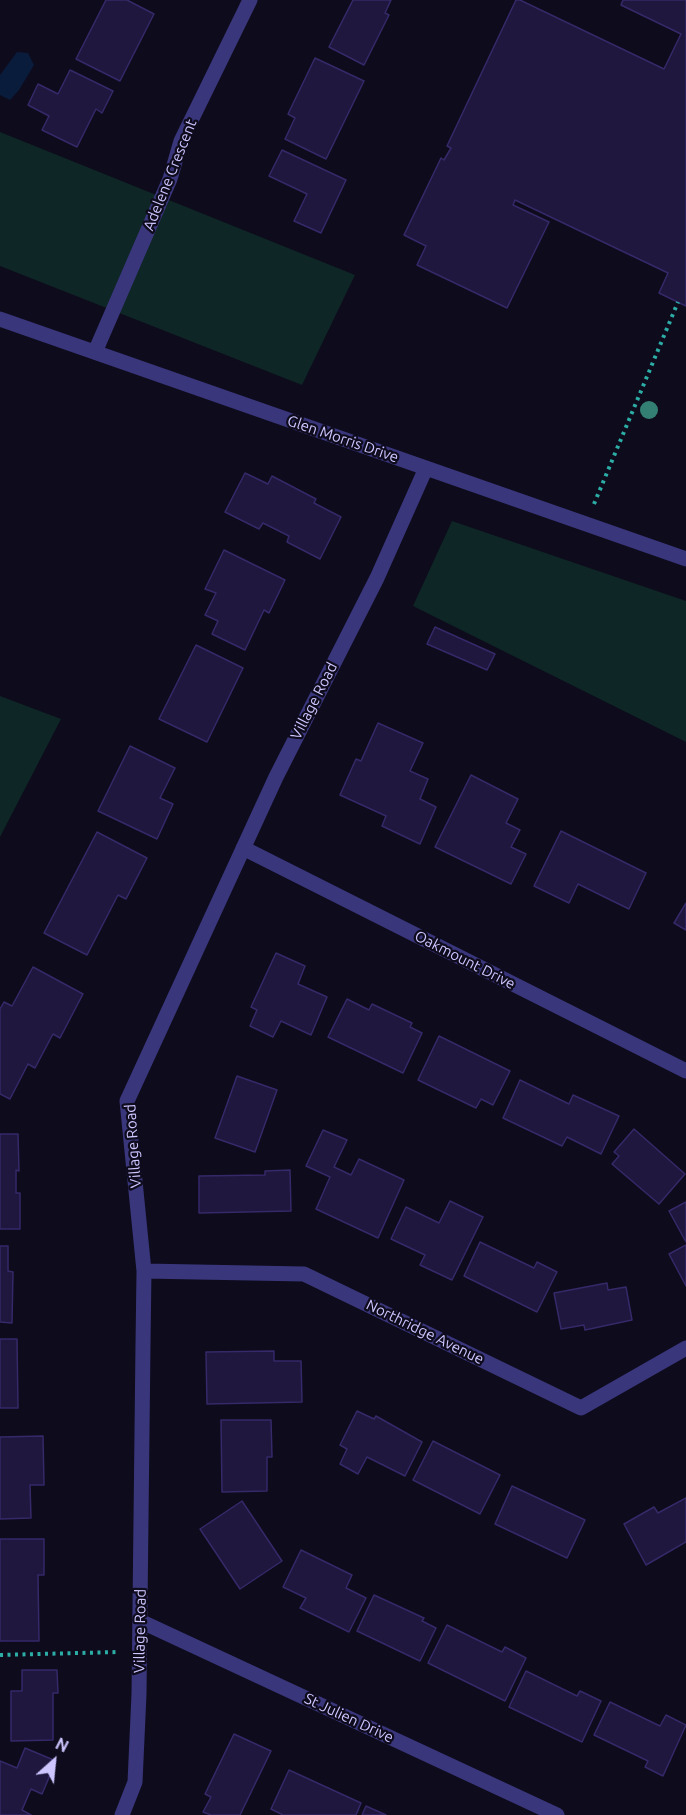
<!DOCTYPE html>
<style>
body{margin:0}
#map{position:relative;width:686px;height:1815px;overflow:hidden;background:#0e0b1c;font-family:Ubuntu,sans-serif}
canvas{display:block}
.north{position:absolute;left:24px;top:1731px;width:60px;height:60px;-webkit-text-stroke:4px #0e0b1c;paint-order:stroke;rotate:27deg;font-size:16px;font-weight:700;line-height:24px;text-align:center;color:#cdc6ff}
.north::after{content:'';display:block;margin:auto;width:21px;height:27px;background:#cdc6ff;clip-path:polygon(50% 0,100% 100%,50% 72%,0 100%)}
</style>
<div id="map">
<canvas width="686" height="1815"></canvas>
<div class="north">N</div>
</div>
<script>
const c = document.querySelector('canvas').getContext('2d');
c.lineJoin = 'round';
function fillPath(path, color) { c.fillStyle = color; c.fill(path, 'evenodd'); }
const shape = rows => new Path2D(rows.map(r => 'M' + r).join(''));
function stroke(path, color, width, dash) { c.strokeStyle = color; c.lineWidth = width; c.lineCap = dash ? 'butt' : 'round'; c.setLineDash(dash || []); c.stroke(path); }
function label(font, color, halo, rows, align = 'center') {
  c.font = font + ' Ubuntu,sans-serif'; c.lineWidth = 4.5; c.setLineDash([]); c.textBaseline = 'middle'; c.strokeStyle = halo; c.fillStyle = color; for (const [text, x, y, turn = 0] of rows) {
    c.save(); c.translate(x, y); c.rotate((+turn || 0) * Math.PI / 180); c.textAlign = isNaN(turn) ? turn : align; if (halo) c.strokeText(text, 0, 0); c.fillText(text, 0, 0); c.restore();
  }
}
fillPath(shape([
 [0,132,355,275,302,385,0,266],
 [452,521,686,601,686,742,413,606],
 [0,696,61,719,0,837]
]), '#0e2625');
fillPath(shape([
 [17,52,28,53,34,65,19,90,10,100,0,95,0,75]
]), '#0a1c3c');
const building = shape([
 [106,0,127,0,154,14,120,81,76,59,106,0],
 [353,0,391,0,385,13,389,15,364,65,329,47,353,0],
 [516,0,520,0,664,69,681,34,621,5,623,0,686,0,686,306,659,293,668,273,515,200,513,205,549,222,507,308,417,265,426,246,404,235,441,158,444,160,451,148,447,146,516,0],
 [315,58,364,81,326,159,285,139,295,118,288,114,315,58],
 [70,70,113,91,102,113,96,109,77,147,42,130,49,116,28,105,38,84,58,94,70,70],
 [282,150,346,180,321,233,294,221,307,194,269,176,282,150],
 [245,473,268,484,272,476,316,499,314,503,341,517,320,559,287,542,289,536,263,523,259,529,225,512,245,473],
 [224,550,285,580,269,613,264,610,245,650,212,634,218,621,205,615,216,593,205,589,224,550],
 [435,627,495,654,487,670,427,644,435,627],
 [196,645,243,668,207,742,159,719,196,645],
 [378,723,423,743,410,771,428,779,420,799,436,807,420,844,382,826,386,816,340,795,356,759,361,761,378,723],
 [130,746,175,768,160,798,173,804,157,839,98,811,130,746],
 [471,775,518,799,506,823,520,830,511,847,526,854,511,884,435,847,471,775],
 [561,831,646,873,629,909,578,884,569,903,534,886,561,831],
 [97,832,147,858,126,899,118,895,87,955,44,933,97,832],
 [686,903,686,930,674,923,686,903],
 [276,953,305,966,298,984,327,997,311,1035,281,1021,273,1037,250,1026,257,1010,251,1007,276,953],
 [33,967,83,994,60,1038,53,1034,35,1068,28,1064,10,1099,0,1094,0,1009,4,1002,12,1006,33,967],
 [347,999,369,1010,372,1004,412,1023,410,1027,422,1033,403,1073,328,1037,347,999],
 [439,1036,510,1071,493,1105,481,1099,476,1108,418,1080,439,1036],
 [237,1076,277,1090,255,1152,215,1138,237,1076],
 [520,1080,569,1104,573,1095,619,1116,601,1154,567,1137,562,1146,503,1118,520,1080],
 [634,1129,685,1174,659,1204,612,1164,619,1156,614,1152,634,1129],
 [323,1130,347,1140,334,1167,351,1175,359,1159,404,1180,378,1238,316,1209,330,1177,306,1166,323,1130],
 [0,1134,18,1134,19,1171,16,1170,16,1193,20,1193,20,1229,0,1229,0,1134],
 [290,1170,291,1211,199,1213,199,1176,265,1175,265,1171,290,1170],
 [450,1201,483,1217,452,1280,420,1265,425,1255,391,1239,406,1207,439,1223,450,1201],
 [686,1202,686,1242,669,1211,686,1202],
 [480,1242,534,1268,537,1262,557,1272,537,1312,464,1276,480,1242],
 [686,1245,686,1286,669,1254,686,1245],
 [0,1246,8,1246,8,1271,13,1272,12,1323,0,1322,0,1246],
 [607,1283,608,1290,626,1287,632,1320,585,1330,584,1325,561,1329,554,1293,607,1283],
 [0,1339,17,1339,18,1408,0,1408,0,1339],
 [274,1351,274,1361,301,1361,302,1402,207,1404,206,1352,274,1351],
 [357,1411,374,1419,376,1416,422,1442,405,1476,367,1457,358,1474,340,1464,347,1449,340,1445,357,1411],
 [221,1420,271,1420,272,1457,267,1457,267,1491,222,1492,221,1420],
 [43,1436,44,1485,30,1485,31,1518,0,1519,0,1437,43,1436],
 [433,1441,500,1475,480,1514,413,1480,433,1441],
 [512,1486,585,1520,567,1558,495,1524,512,1486],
 [686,1498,686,1542,646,1565,624,1524,654,1507,658,1513,686,1498],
 [242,1501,282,1561,240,1589,200,1529,242,1501],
 [0,1539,44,1539,44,1575,38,1575,39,1641,0,1641,0,1539],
 [301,1550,352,1575,346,1588,366,1598,349,1632,300,1608,306,1598,283,1587,301,1550],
 [374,1595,424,1618,422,1621,436,1628,420,1661,357,1631,374,1595],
 [447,1625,502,1652,505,1647,526,1658,505,1701,428,1663,447,1625],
 [22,1670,57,1670,58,1693,53,1693,53,1740,11,1741,11,1691,22,1691,22,1670],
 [526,1671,577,1696,580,1691,601,1701,582,1742,509,1707,526,1671],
 [610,1702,660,1726,666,1715,686,1725,663,1776,645,1767,648,1761,594,1735,610,1702],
 [234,1734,271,1751,240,1815,211,1815,203,1812,211,1797,205,1794,234,1734],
 [25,1748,56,1761,42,1794,31,1789,22,1810,31,1815,0,1815,0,1761,17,1768,25,1748],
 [289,1770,361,1803,356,1815,283,1815,271,1809,289,1770],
 [366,1806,386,1815,362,1815,366,1806]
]);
fillPath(building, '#1f173d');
stroke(building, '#362969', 1.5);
stroke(shape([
 [594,504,678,302],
 [0,1655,118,1652]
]), '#2cada6', 4, [3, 4.5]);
stroke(shape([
 [0,319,686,559],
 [95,352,170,179,181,141,250,0],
 [243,848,686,1071],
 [144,1271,304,1274,581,1408,686,1348],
 [140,1621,557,1815],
 [122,1815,135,1782,139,1694,143,1344,144,1271,127,1101,276,777,377,578,426,468]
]), '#39367c', 15);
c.fillStyle = '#347f74';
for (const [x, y] of [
 [649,410]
]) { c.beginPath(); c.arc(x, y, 9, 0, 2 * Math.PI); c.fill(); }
label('15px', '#cdc6ff', '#0e0b1c', [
 ["Adelene Crescent",170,175,-68],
 ["Glen Morris Drive",343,439,19],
 ["Village Road",314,701,-63],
 ["Oakmount Drive",465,960,27],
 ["Village Road",133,1146,-94],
 ["Northridge Avenue",425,1332,26],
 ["Village Road",140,1631,-89],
 ["St Julien Drive",349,1718,25]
]);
</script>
